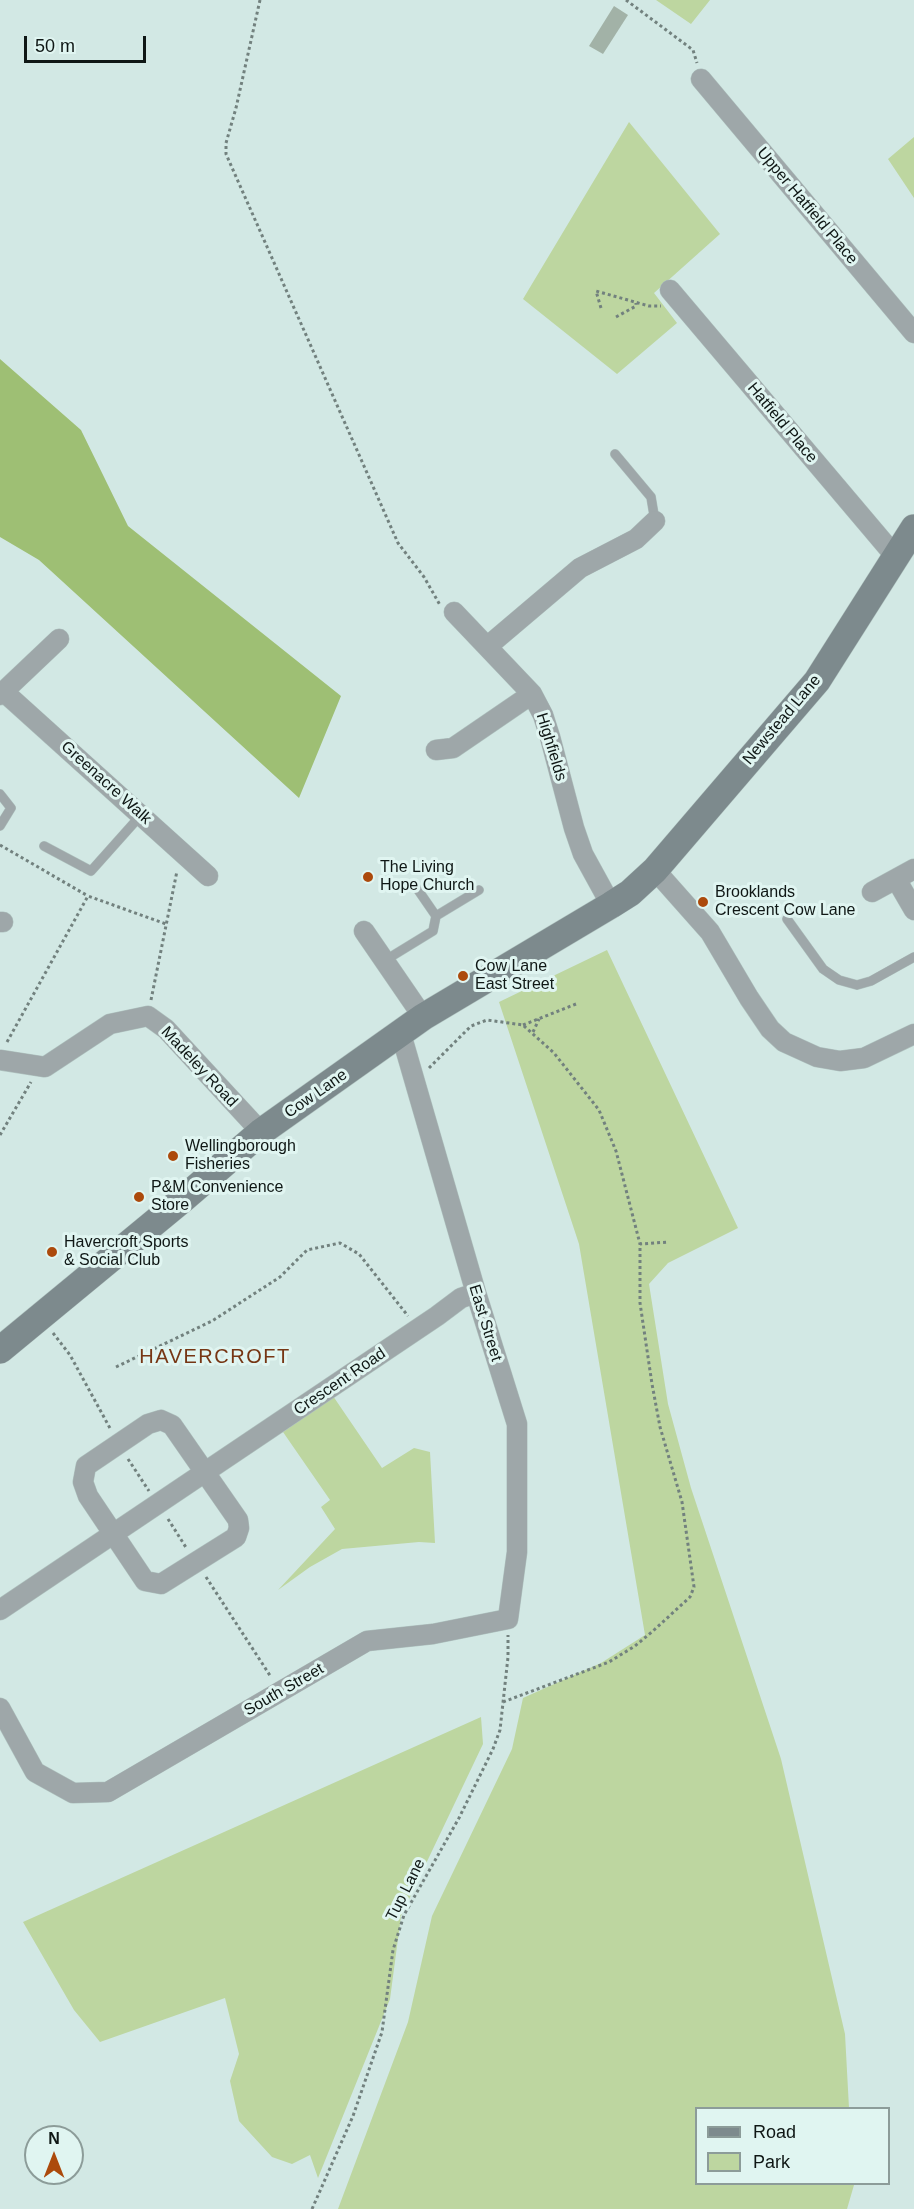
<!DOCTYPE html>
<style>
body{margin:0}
#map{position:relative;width:914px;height:2209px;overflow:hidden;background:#d2e8e4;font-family:Arial,sans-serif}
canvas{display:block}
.legend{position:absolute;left:695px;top:2107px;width:195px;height:78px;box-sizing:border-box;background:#e0f5f1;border:2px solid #8c9c99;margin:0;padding:8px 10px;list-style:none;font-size:18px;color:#0f1715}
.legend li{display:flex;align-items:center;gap:12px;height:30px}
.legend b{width:30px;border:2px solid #8c9c99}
.north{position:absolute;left:24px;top:2125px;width:60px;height:60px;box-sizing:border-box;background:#e0f5f1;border:2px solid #8c9c99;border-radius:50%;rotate:0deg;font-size:16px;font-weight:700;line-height:24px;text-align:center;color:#0f1715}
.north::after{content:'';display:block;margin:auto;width:21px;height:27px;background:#ac4a0c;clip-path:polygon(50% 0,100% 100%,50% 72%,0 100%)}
.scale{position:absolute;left:24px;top:36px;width:122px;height:27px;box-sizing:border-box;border:3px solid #0f1715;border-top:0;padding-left:8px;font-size:18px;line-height:21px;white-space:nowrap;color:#0f1715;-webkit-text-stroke:4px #e0f5f1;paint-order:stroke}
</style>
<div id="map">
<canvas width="914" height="2209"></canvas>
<ul class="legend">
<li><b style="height:8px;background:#7d8a8d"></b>Road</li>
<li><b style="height:16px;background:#bdd6a0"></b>Park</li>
</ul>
<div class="north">N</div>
<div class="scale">50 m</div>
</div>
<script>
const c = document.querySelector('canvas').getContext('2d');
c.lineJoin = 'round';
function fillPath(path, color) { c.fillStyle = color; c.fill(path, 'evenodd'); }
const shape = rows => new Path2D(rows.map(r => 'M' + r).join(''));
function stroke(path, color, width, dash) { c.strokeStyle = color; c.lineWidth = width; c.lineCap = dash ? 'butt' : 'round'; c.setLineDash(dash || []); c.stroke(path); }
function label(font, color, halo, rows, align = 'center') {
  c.font = font + ' Arial,sans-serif'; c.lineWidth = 6; c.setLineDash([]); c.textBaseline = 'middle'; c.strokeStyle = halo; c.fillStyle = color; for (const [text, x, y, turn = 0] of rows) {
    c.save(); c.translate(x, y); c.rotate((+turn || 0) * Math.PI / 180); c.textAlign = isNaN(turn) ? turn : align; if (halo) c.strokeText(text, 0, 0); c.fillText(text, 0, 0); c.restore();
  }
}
fillPath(shape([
 [656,0,710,0,691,24],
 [629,122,720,234,654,293,677,323,617,374,523,299],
 [914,137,914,198,888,159],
 [607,950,738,1228,668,1263,649,1284,668,1404,691,1488,781,1759,845,2034,849,2108,696,2108,696,2184,854,2185,847,2209,338,2209,408,2022,432,1916,512,1749,523,1698,601,1663,645,1635,579,1244,499,1002],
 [333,1396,382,1468,414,1448,430,1452,435,1543,419,1542,342,1549,310,1567,278,1590,335,1529,321,1507,330,1500,283,1432],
 [481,1717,483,1744,401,1916,390,1999,318,2178,310,2155,292,2164,272,2157,239,2121,230,2081,239,2054,225,1998,100,2042,74,2010,23,1922]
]), '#bdd6a0');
fillPath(shape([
 [0,359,81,430,128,526,341,696,299,798,39,560,0,537]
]), '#9ebf74');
fillPath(shape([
 [614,6,628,15,603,54,589,46]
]), '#a2b2a7');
const service = shape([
 [615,454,651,497,655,521],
 [0,794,11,808,0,826],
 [44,846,91,871,141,815],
 [416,887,436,916,479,890],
 [787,919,823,969,839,980,857,985,871,981,914,957],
 [384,961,433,931,436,916]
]);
const minor = shape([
 [701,79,914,333],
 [670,290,895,556],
 [454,612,532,694,543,715,550,737,574,828,583,854,611,905],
 [488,646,580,568,636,539,655,521],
 [3,691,208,876],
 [0,695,59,639],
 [436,750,453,748,532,694],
 [655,870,710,932,749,998,770,1029,784,1042,817,1057,840,1061,864,1058,914,1034],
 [896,879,914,910],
 [872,892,914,869],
 [0,922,3,922],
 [364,931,423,1017],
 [0,1060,45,1067,110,1024,148,1016,166,1029,261,1132],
 [161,1420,172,1425,238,1520,239,1528,236,1537,161,1584,145,1581,88,1496,83,1482,86,1466,148,1424,161,1420],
 [0,1610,437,1316,461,1298,476,1293],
 [0,1708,35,1772,73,1793,108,1792,367,1641,433,1634,508,1619,517,1552,517,1424,476,1293,401,1034]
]);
const secondary = shape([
 [0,1350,183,1199,261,1132,423,1017,611,905,630,893,655,870,817,681,914,528]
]);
stroke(service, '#afc2bf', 10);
stroke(minor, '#afc2bf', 21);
stroke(secondary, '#afc2bf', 28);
stroke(shape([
 [260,0,236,108,226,143,226,154,398,543,424,577,440,605],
 [626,0,693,50,697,63],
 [601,308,596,291,649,306,661,306],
 [616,317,636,306,636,303],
 [0,845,88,896],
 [151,1000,177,871],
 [523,1025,576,1004],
 [533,1032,539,1019],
 [7,1042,88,896,166,924],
 [429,1068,471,1026,487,1020,523,1025,554,1053,599,1110,616,1151,640,1244],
 [0,1135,31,1082],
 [53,1333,70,1355,111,1430],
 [116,1367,212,1321,280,1277,307,1250,340,1243,359,1254,408,1316],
 [128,1459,149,1491],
 [168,1519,187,1549],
 [206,1577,271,1677],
 [503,1702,609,1662,635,1646,653,1631,690,1597,694,1587,682,1502,660,1427,652,1384,640,1303,640,1244,669,1242],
 [312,2209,353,2116,382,2032,393,1950,404,1915,459,1818,493,1749,500,1730,508,1657,508,1635]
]), '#72817e', 3, [3, 3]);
stroke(service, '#9ea7a9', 9);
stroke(minor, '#9ea7a9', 20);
stroke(secondary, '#7d8a8d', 27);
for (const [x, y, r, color] of [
 [368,877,6,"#ac4a0c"],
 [703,902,6,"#ac4a0c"],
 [463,976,6,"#ac4a0c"],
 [173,1156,6,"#ac4a0c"],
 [139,1197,6,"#ac4a0c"],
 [52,1252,6,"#ac4a0c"]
]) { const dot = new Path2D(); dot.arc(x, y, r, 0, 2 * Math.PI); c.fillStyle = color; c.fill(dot); stroke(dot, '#e0f5f1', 2); }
label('16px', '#0f1715', '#e0f5f1', [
 ["Upper Hatfield Place",807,206,50],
 ["Hatfield Place",782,423,50],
 ["Newstead Lane",782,720,-50],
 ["Highfields",551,747,73],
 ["Greenacre Walk",106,783,42],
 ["Madeley Road",199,1067,47],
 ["Cow Lane",316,1094,-35],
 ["East Street",485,1323,73],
 ["Crescent Road",340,1382,-34],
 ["South Street",284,1690,-30],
 ["Tup Lane",406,1890,-63]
]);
label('16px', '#0f1715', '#e0f5f1', [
 ["The Living",380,868],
 ["Hope Church",380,886],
 ["Brooklands",715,893],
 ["Crescent Cow Lane",715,911],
 ["Cow Lane",475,967],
 ["East Street",475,985],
 ["Wellingborough",185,1147],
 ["Fisheries",185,1165],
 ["P&M Convenience",151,1188],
 ["Store",151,1206],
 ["Havercroft Sports",64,1243],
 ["& Social Club",64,1261]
], 'left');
c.letterSpacing = '1.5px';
label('20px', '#763614', '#e0f5f1', [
 ["HAVERCROFT",215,1357]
]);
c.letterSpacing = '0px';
</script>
